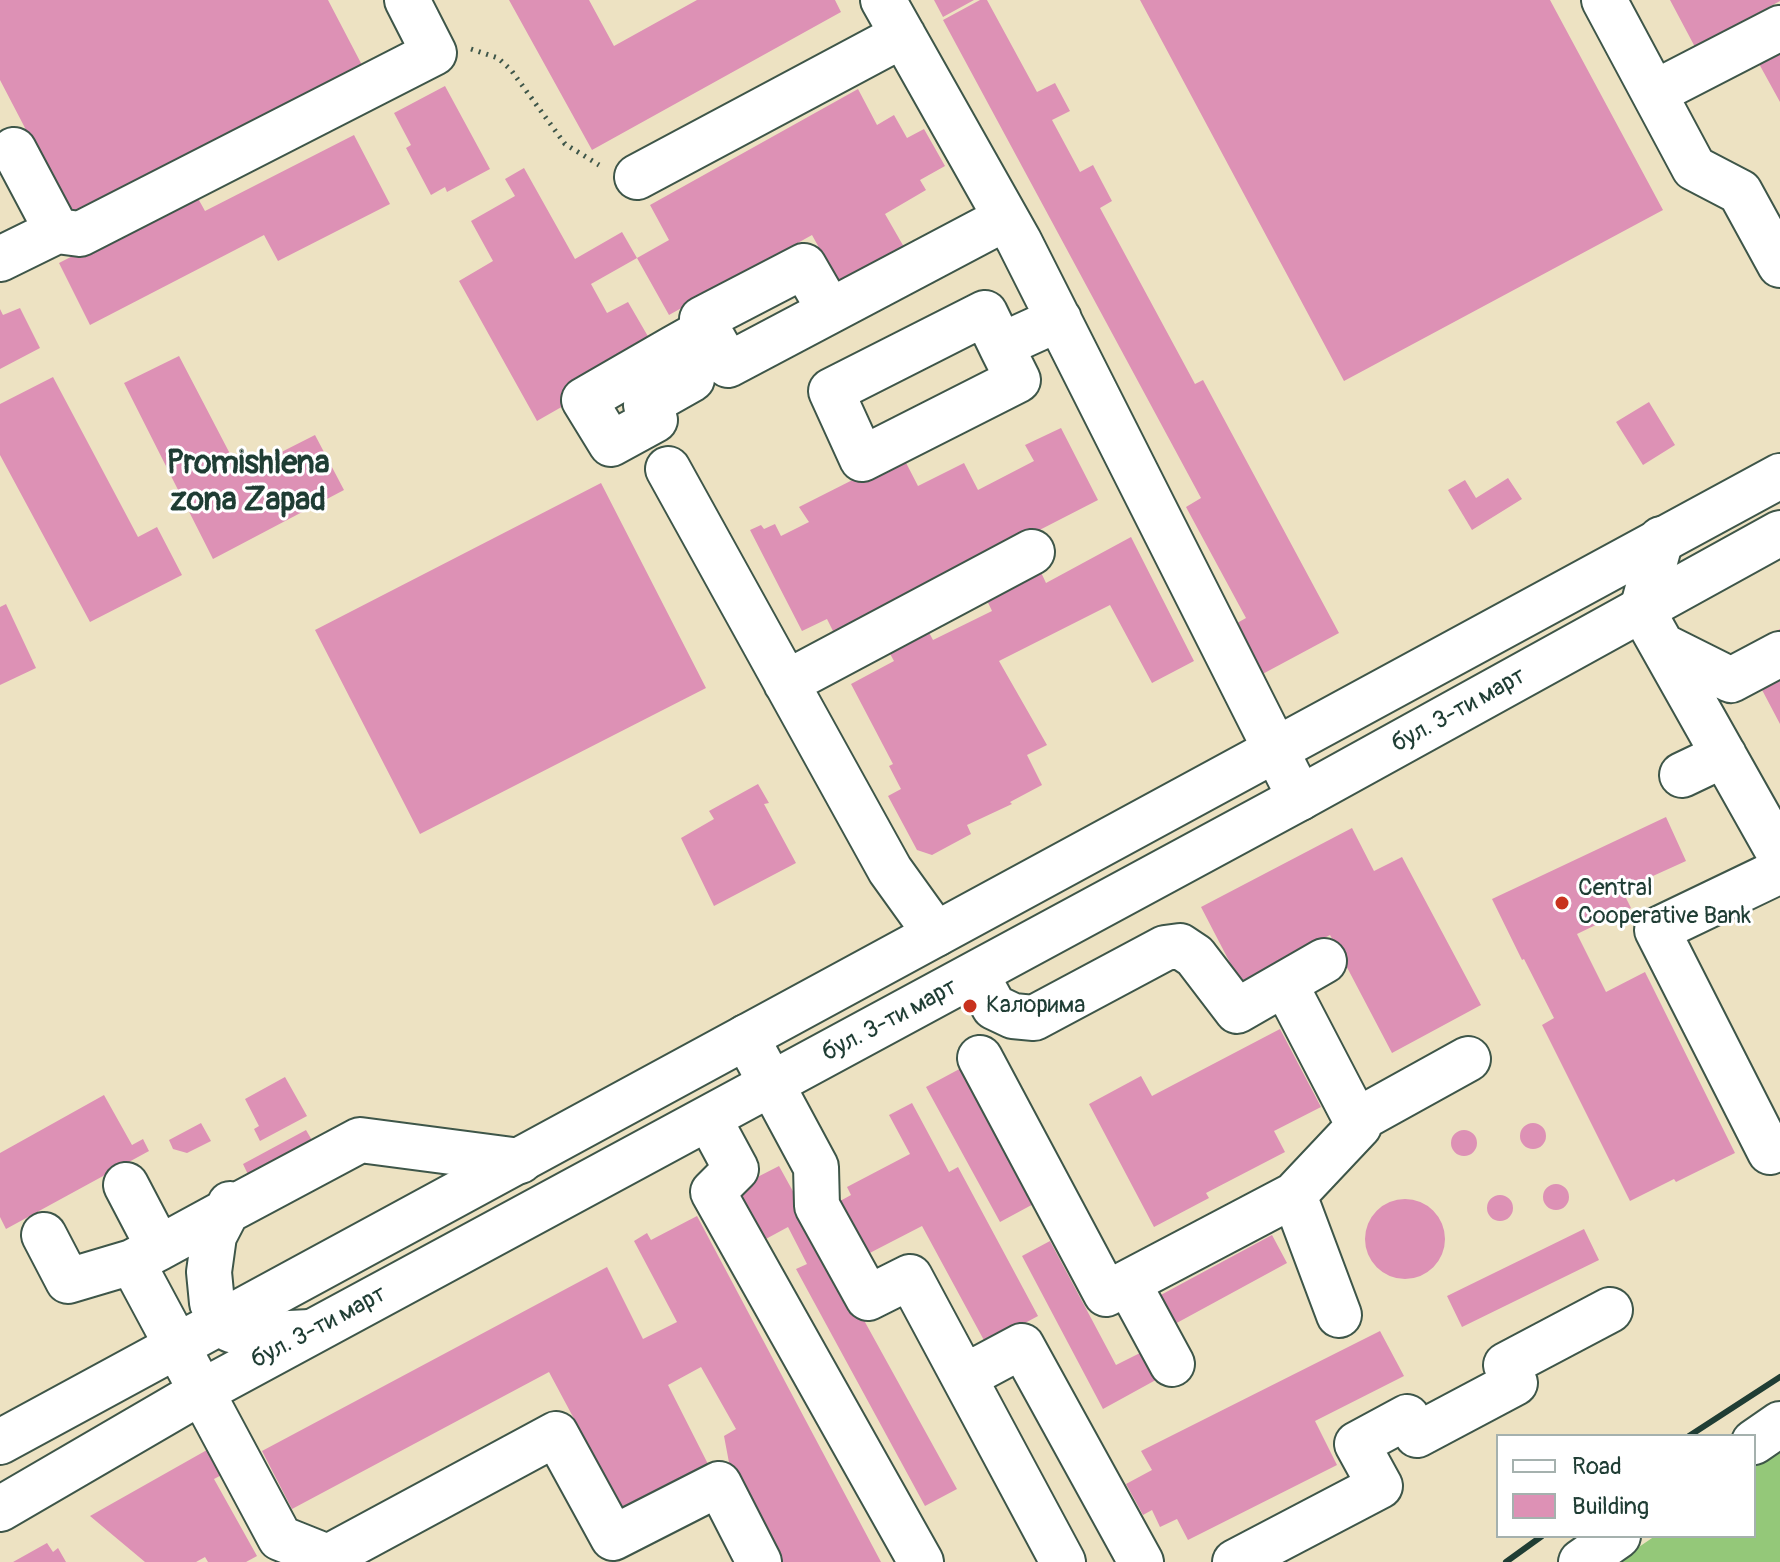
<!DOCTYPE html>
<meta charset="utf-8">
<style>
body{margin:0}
#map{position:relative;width:1780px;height:1562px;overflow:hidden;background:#ede2c2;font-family:Pangolin,sans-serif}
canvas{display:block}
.legend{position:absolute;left:1496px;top:1434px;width:260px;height:104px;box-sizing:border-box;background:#fff;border:2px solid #a5b1ae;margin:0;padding:10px 14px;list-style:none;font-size:24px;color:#1f3d34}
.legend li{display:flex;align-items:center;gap:16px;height:40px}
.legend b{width:40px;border:2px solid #a5b1ae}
</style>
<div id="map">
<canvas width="1780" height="1562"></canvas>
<ul class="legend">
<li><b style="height:10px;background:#fff"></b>Road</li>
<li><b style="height:22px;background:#dd91b5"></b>Building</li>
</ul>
</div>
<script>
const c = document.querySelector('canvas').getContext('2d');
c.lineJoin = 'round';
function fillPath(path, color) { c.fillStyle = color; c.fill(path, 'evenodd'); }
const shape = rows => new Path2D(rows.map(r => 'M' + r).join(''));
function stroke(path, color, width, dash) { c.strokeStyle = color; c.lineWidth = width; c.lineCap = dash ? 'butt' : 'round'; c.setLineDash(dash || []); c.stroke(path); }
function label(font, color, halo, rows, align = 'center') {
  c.font = font + ' Pangolin,sans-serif'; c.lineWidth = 6; c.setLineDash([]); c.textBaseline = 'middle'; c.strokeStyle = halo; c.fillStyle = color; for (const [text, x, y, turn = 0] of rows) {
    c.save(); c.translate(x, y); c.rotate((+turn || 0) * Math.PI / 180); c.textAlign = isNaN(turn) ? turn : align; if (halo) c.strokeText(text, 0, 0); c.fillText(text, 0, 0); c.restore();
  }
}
fillPath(shape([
 [1780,1449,1780,1562,1617,1562,1655,1536,1754,1536,1754,1467]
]), '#94c879');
fillPath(shape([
 [0,0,328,0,363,67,72,218,0,80],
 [509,0,589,0,614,46,697,0,835,0,841,12,592,150],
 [934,0,974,0,943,17],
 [980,0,987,0,1037,92,1055,83,1070,111,1052,120,1080,172,1093,165,1112,201,1100,208,1195,384,1203,380,1339,633,1257,677,1230,627,1246,618,1186,507,1201,498,943,20],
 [1140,0,1550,0,1663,210,1344,381],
 [1670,0,1780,0,1780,1,1695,47],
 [1780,50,1780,102,1758,62],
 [445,86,490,169,447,192,445,187,431,195,406,148,411,145,394,113],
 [858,89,877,125,894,115,907,138,924,129,945,166,920,180,926,190,885,214,908,254,843,291,812,235,669,315,637,258,669,240,650,205],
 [354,135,390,204,278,261,264,235,90,325,59,263,195,193,205,211],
 [524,168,575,259,622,232,637,258,591,284,607,313,628,302,653,345,572,401,537,421,459,281,493,261,471,221,515,196,505,179],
 [20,308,40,348,0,369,0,309,3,315],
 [179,356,240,473,315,435,344,490,213,559,124,383],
 [53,377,138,537,157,527,182,575,90,622,0,455,0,404],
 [1649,402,1675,445,1643,465,1616,422],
 [1061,428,1098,500,835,635,827,619,802,631,750,530,761,525,764,529,775,524,781,536,809,522,799,507,902,455,918,486,964,463,978,490,1034,461,1025,445],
 [1508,478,1522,499,1472,530,1448,490,1465,480,1476,498],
 [601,483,706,688,420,834,315,630],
 [1131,537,1194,661,1152,683,1110,605,999,661,1047,745,1027,755,1042,785,1010,802,1012,804,967,825,971,834,932,855,917,850,888,796,901,789,889,766,893,764,851,684,894,661,884,643,924,623,933,640,992,611,983,592,1037,564,1046,583],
 [6,604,36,668,0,685,0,607],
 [1780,629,1780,724,1741,650],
 [758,784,769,803,764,804,796,863,714,906,681,838,714,819,709,811],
 [1666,817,1686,861,1622,890,1631,908,1577,934,1606,992,1645,972,1735,1153,1676,1182,1674,1179,1630,1201,1542,1025,1554,1018,1524,959,1522,960,1492,899],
 [1352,828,1374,871,1402,857,1481,1005,1392,1053,1330,935,1240,982,1201,907],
 [1280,1029,1321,1107,1274,1131,1285,1152,1206,1193,1209,1198,1154,1227,1089,1104,1141,1076,1152,1096],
 [965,1066,1039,1201,1000,1222,926,1087],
 [285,1077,307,1116,260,1141,254,1129,259,1126,245,1099],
 [104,1095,132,1145,143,1139,149,1151,6,1229,0,1217,0,1153],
 [912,1103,949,1172,958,1167,1038,1316,986,1344,922,1226,860,1258,831,1206,851,1195,847,1187,910,1154,889,1115],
 '1520 1136a13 13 0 1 1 26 0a13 13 0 1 1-26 0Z',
 [201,1123,211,1141,187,1153,173,1149,169,1140],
 '1451 1143a13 13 0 1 1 26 0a13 13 0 1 1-26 0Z',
 [306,1130,331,1173,265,1210,243,1164],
 [779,1166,957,1489,925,1506,796,1269,807,1264,788,1227,764,1240,736,1188],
 '1543 1197a13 13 0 1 1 26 0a13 13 0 1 1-26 0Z',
 '1487 1208a13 13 0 1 1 26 0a13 13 0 1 1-26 0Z',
 '1365 1239a40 40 0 1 1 80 0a40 40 0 1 1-80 0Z',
 [697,1216,881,1562,772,1562,734,1489,724,1436,736,1429,701,1367,668,1385,710,1468,625,1514,549,1372,292,1509,262,1451,607,1267,643,1339,677,1322,634,1241,647,1233,651,1240],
 [1584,1229,1599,1260,1462,1327,1447,1296],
 [1272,1235,1287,1263,1173,1325,1157,1297],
 [1050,1241,1116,1365,1148,1349,1163,1376,1103,1409,1022,1256],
 [1380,1331,1404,1376,1315,1421,1337,1465,1188,1540,1177,1519,1160,1527,1152,1510,1143,1515,1126,1484,1152,1470,1141,1451],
 [214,1446,229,1471,214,1479,257,1556,246,1562,208,1562,205,1557,196,1562,145,1562,90,1516],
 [47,1543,53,1552,58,1548,66,1562,13,1562]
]), '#dd91b5');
const minor = shape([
 [883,0,1019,241,1300,798],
 [1604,0,1694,168,1740,192,1780,265],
 [1654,93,1780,28],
 [637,177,903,35],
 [57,231,80,234,434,53,407,0],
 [0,259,57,231,14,150],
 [830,311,804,266,702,319,728,365,1006,218],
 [674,348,692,379,646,405,655,420,611,444,584,400,674,348,708,329],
 [1002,348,1018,380,862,459,831,391,985,313,1002,348,1013,340,1059,319],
 [668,469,890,870,936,934],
 [1661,539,1642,610,1780,855],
 [1663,646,1731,680,1780,654],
 [786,683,1032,552],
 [1682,775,1724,755],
 [1780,871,1657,930,1770,1152,1780,1147],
 [976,974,994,1007,1013,1016,1034,1018,1165,948,1180,946,1195,956,1237,1011,1324,961],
 [746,1037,816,1167,817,1206,868,1298,910,1277,1063,1562],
 [980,1058,1106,1294,1294,1195,1359,1126,1285,984],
 [709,1119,736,1169,713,1192,921,1562],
 [1356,1121,1468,1059],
 [126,1185,159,1248,132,1262],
 [1294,1195,1339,1315],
 [44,1235,68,1281,132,1262,280,1538,340,1562],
 [159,1248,227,1211,230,1204],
 [1128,1283,1172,1364],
 [310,1332,250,1335,231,1330,223,1322,212,1303,209,1272,214,1236,227,1211,360,1140,520,1161],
 [964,1377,1022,1346,1141,1562],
 [1754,1442,1780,1424],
 [328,1557,556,1434,613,1538,719,1484,759,1562],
 [1235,1562,1380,1486,1357,1444,1407,1417,1417,1435,1515,1383,1506,1365,1610,1310],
 [1581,1562,1618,1536]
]);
const major = shape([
 [0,1442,1780,476],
 [0,1509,201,1392,1300,798,1780,533]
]);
stroke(minor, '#3e5649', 48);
stroke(major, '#3e5649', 48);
stroke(shape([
 [471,49,498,58,511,70,565,144,599,165]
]), '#3e5649', 5, [2, 6]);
stroke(minor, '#fff', 44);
stroke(major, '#fff', 44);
stroke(shape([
 [1689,1436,1780,1377],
 [1506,1562,1542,1536]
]), '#1f3d34', 6);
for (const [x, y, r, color] of [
 [1562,903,8,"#c8321e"],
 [970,1006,8,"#c8321e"]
]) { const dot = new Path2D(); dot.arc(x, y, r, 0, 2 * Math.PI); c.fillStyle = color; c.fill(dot); stroke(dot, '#fff', 3); }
label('24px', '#1f3d34', '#fff', [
 ["бул. 3-ти март",1459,711,-29],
 ["бул. 3-ти март",890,1021,-28],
 ["бул. 3-ти март",319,1328,-28]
]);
label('24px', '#1f3d34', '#fff', [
 ["Central",1578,889],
 ["Cooperative Bank",1578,917],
 ["Калорима",986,1006]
], 'left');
label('bold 32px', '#1f3d34', '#fff', [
 ["Promishlena",248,465],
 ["zona Zapad",248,502]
]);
</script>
